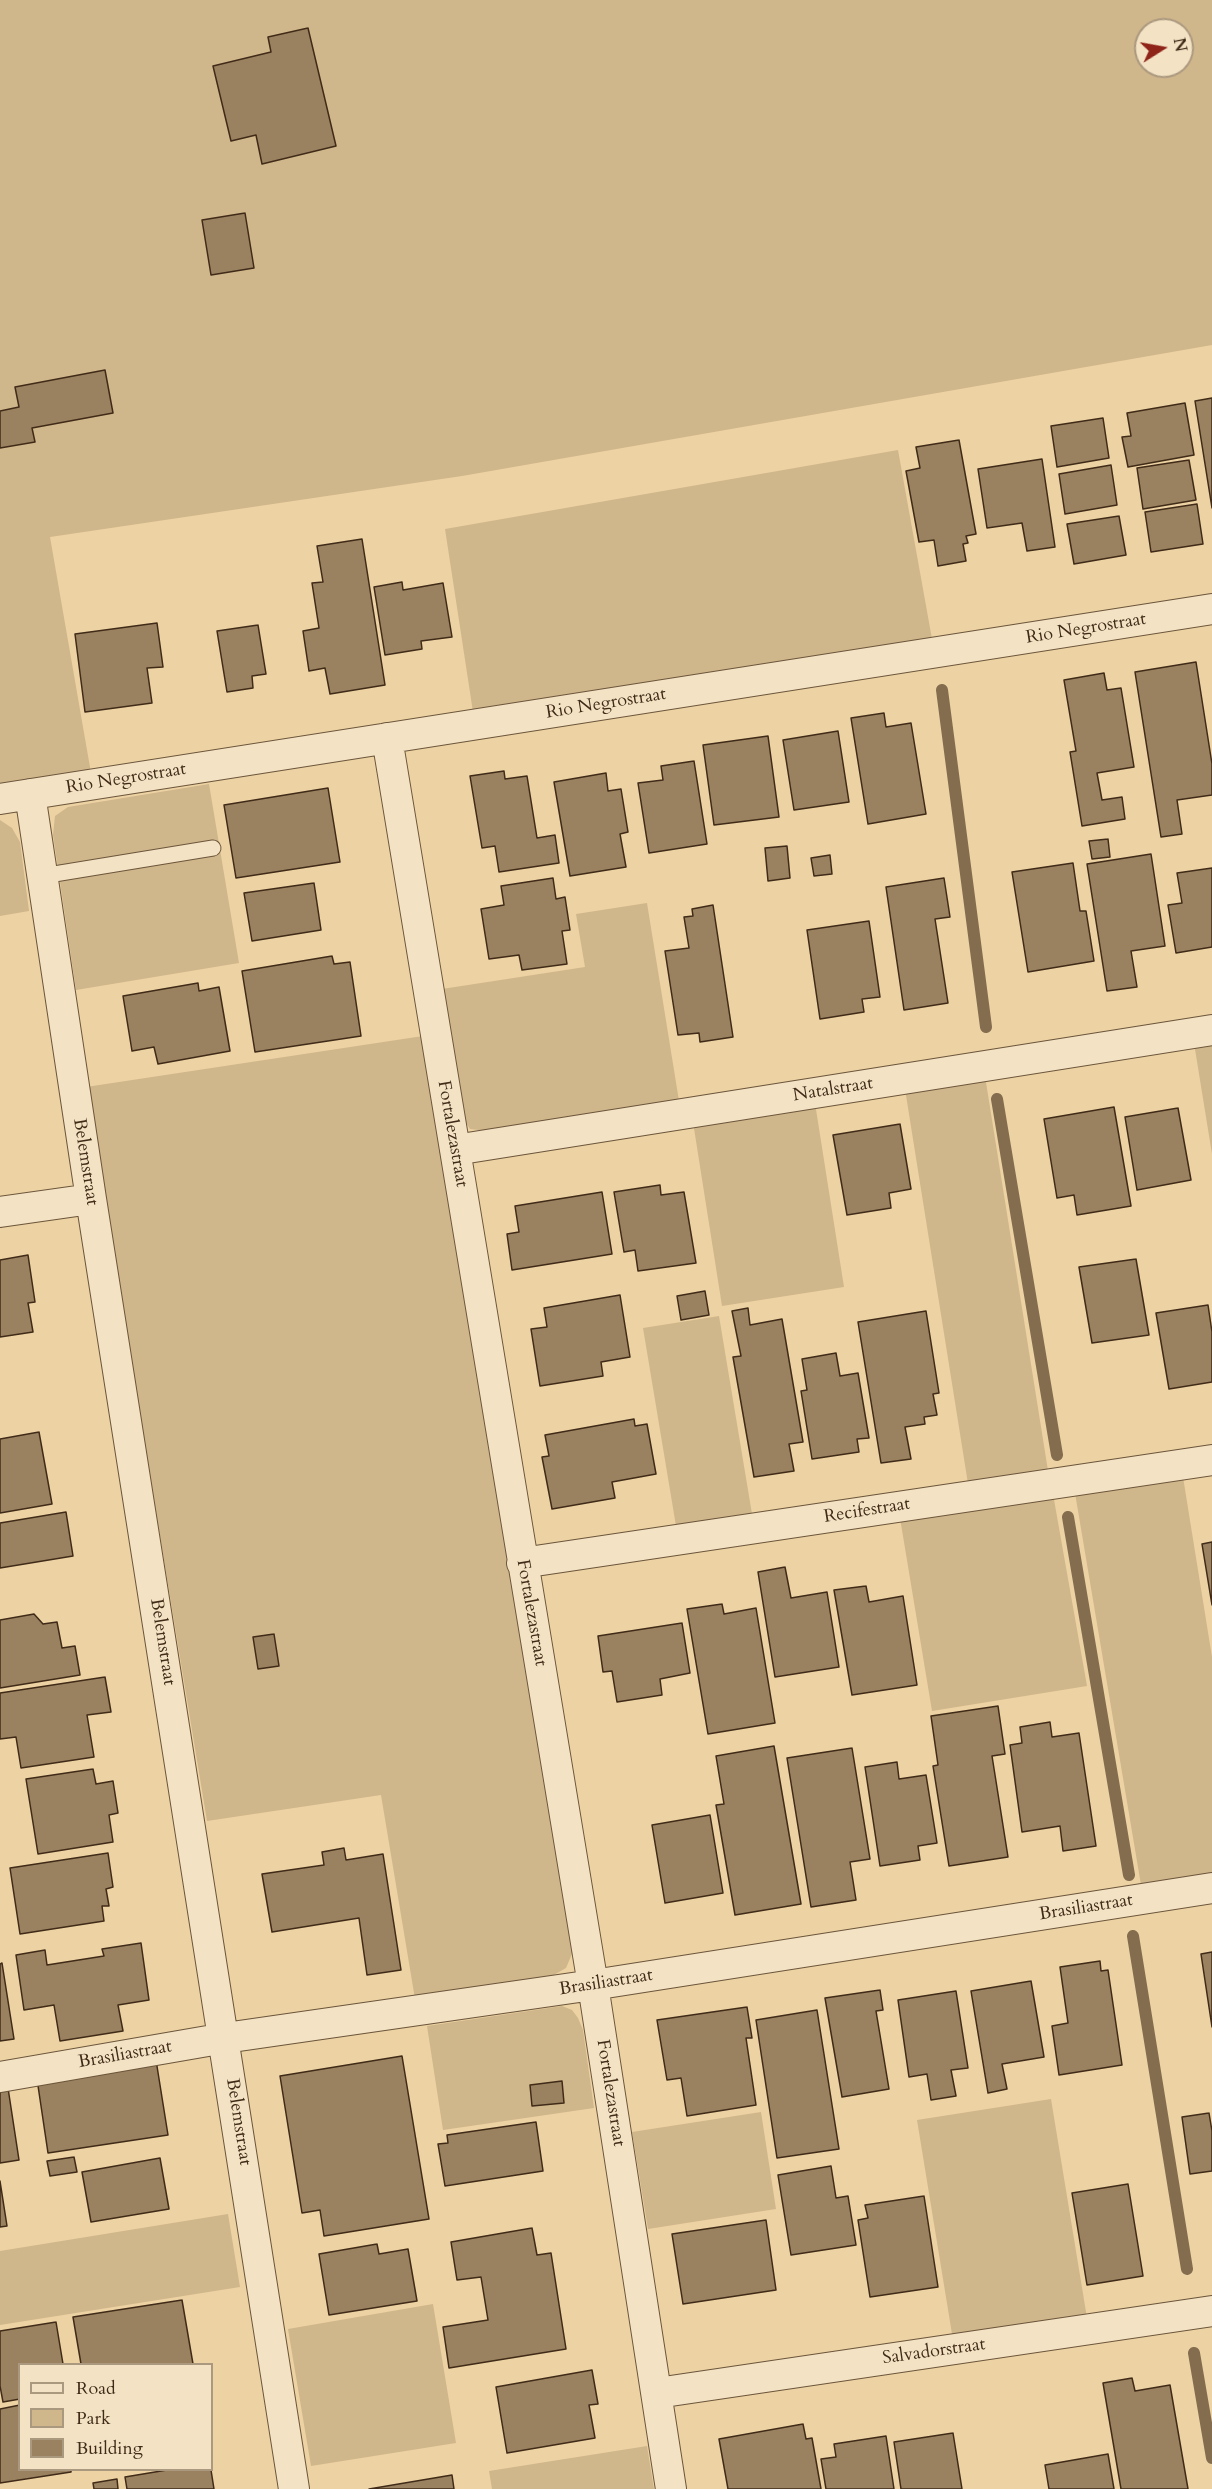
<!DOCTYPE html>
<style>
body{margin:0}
#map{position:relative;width:1212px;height:2489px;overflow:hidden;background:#edd2a3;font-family:Cardo,serif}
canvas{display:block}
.legend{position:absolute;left:18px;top:2363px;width:195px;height:108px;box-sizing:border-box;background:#f3e2c3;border:2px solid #ab997f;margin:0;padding:8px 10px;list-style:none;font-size:18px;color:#402b18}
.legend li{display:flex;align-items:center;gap:12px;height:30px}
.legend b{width:30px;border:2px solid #ab997f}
.north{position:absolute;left:1134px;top:18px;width:60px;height:60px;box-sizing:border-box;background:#f3e2c3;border:2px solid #ab997f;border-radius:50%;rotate:79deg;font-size:16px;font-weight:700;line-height:24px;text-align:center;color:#402b18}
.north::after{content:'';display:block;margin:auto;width:21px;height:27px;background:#8f2418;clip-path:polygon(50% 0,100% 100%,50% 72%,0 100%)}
</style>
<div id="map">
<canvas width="1212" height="2489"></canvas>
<ul class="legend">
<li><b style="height:8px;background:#f3e2c3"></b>Road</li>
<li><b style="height:16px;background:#d0b68b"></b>Park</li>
<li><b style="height:16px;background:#9a8260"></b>Building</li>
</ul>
<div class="north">N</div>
</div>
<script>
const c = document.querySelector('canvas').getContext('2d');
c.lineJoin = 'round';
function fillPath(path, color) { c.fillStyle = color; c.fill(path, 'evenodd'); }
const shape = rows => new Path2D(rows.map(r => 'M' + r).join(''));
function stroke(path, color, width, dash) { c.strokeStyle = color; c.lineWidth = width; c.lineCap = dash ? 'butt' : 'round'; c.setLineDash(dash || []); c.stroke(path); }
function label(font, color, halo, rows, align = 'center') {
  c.font = font + ' Cardo,serif'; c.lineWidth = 5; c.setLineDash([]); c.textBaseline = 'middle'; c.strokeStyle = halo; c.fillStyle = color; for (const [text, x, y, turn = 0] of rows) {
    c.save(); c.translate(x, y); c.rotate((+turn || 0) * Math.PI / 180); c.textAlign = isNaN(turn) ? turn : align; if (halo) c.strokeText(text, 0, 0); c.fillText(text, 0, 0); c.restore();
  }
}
fillPath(shape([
 [0,0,1212,0,1212,345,462,476,50,537,91,773,0,788],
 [1146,30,1182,30,1182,66,1146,66],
 [898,450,932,639,473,712,445,529],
 [209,784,239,963,76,990,53,835,55,816,68,807],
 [0,820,12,828,20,842,29,911,0,916],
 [647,903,679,1101,487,1131,470,1129,463,1118,442,989,585,967,576,914],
 [423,1036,574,1949,566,1968,545,1980,415,1999,381,1795,207,1821,86,1087],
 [1212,1040,1212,1154,1194,1043],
 [985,1076,1049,1477,969,1490,905,1089],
 [815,1103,844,1287,722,1306,693,1122],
 [719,1316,752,1514,676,1526,643,1328],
 [1183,1477,1212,1657,1212,1874,1141,1885,1075,1493],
 [1053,1494,1087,1686,932,1711,900,1518],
 [562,2006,572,2010,578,2018,583,2030,594,2108,443,2130,427,2026],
 [1051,2099,1087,2318,953,2340,917,2120],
 [761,2112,776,2209,648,2229,632,2132],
 [228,2214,240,2287,0,2325,0,2251],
 [433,2304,456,2443,311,2466,288,2329],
 [647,2446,654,2489,492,2489,489,2471]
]), '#d0b68b');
stroke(shape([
 [942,690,986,1027],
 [997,1099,1057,1455],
 [1068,1517,1129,1875],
 [1133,1936,1187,2269],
 [1194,2353,1212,2458]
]), '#846d4f', 12);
const building = shape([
 [308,28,336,146,262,164,256,135,231,141,213,66,271,52,268,37,308,28],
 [245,213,254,268,211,275,202,220,245,213],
 [105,370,113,413,32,428,35,442,0,448,0,411,19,407,15,387,105,370],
 [1212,398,1212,508,1195,401,1212,398],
 [1185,403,1194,455,1128,467,1122,437,1131,436,1127,413,1185,403],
 [1103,418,1109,458,1057,467,1051,426,1103,418],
 [959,440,976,534,966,536,968,543,963,544,966,561,938,566,934,540,919,542,906,471,920,468,916,447,959,440],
 [1042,459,1055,547,1027,551,1022,523,987,528,978,469,1042,459],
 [1189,460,1196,500,1143,509,1137,468,1189,460],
 [1111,465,1117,505,1065,514,1059,474,1111,465],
 [1197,504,1203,544,1151,552,1145,512,1197,504],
 [1119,516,1126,555,1074,564,1067,524,1119,516],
 [362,539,385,685,330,694,325,668,309,671,303,631,319,628,312,583,323,582,317,546,362,539],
 [402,582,403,590,443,583,452,637,421,641,422,649,385,655,374,587,402,582],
 [157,623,163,667,147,668,152,703,85,712,75,634,157,623],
 [258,625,266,674,252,676,253,688,227,692,217,631,258,625],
 [1196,662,1212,764,1212,795,1177,800,1182,834,1161,837,1135,672,1196,662],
 [1104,673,1107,690,1121,688,1134,767,1097,773,1102,800,1122,797,1125,819,1082,826,1070,752,1076,751,1064,680,1104,673],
 [884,713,886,727,911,723,926,814,868,824,851,718,884,713],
 [838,731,849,802,794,810,783,740,838,731],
 [768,736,779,817,714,825,703,745,768,736],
 [694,761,707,844,649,853,638,783,663,780,661,766,694,761],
 [504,771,505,779,527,776,537,838,555,835,559,863,499,872,495,846,482,848,470,776,504,771],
 [606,773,608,791,621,789,628,832,620,834,626,867,570,876,554,782,606,773],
 [328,788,340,862,236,878,224,805,328,788],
 [1108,839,1110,857,1092,859,1089,841,1108,839],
 [787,846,790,878,768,881,765,848,787,846],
 [1151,854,1165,946,1131,951,1137,987,1107,991,1087,864,1151,854],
 [830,855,832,874,814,876,811,858,830,855],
 [1073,863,1080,911,1086,911,1094,961,1028,972,1012,872,1073,863],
 [1212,868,1212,947,1176,953,1168,905,1182,903,1177,873,1212,868],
 [553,878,556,899,565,897,570,930,562,931,567,964,522,970,519,955,489,959,481,909,504,905,501,886,553,878],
 [944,878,950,917,935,919,948,1003,904,1010,886,887,944,878],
 [314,883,321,930,252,941,244,893,314,883],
 [713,905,733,1037,700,1042,699,1033,678,1035,665,951,689,948,684,917,693,916,692,909,713,905],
 [869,921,880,997,862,999,864,1012,820,1019,807,930,869,921],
 [332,956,334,964,350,962,361,1036,255,1052,242,971,332,956],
 [198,983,199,991,219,987,230,1051,158,1064,154,1047,132,1051,123,996,198,983],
 [1114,1107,1131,1206,1077,1215,1074,1195,1057,1198,1044,1119,1114,1107],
 [1178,1108,1191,1180,1137,1190,1125,1117,1178,1108],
 [900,1124,911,1189,889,1193,891,1208,847,1215,833,1135,900,1124],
 [660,1185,661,1195,684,1192,696,1263,638,1271,635,1250,624,1252,614,1192,660,1185],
 [602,1192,612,1254,512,1270,507,1234,519,1232,515,1206,602,1192],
 [28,1255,35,1302,28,1303,33,1332,0,1337,0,1260,28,1255],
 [1136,1259,1149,1335,1092,1343,1079,1267,1136,1259],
 [705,1291,709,1315,681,1320,677,1296,705,1291],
 [620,1295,630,1357,601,1362,603,1376,540,1386,531,1329,547,1327,544,1308,620,1295],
 [1208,1305,1212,1332,1212,1382,1169,1389,1156,1313,1208,1305],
 [748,1308,750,1325,782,1319,803,1442,789,1444,794,1471,754,1477,733,1357,741,1356,732,1311,748,1308],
 [926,1311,939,1393,933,1394,937,1415,924,1417,925,1424,905,1427,911,1459,881,1463,858,1322,926,1311],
 [836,1353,840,1376,858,1373,869,1438,857,1439,859,1452,812,1459,801,1391,807,1390,802,1359,836,1353],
 [634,1419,635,1426,647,1424,656,1474,612,1482,615,1498,552,1509,542,1457,549,1456,545,1435,634,1419],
 [39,1432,52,1504,0,1513,0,1439,39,1432],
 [66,1512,73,1556,0,1568,0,1523,66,1512],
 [1212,1542,1212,1605,1202,1544,1212,1542],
 [785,1567,791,1598,827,1592,839,1667,775,1677,758,1572,785,1567],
 [866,1586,869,1602,903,1596,917,1685,852,1695,834,1590,866,1586],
 [722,1604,724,1614,756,1608,775,1723,708,1734,687,1609,722,1604],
 [34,1614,43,1624,57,1622,62,1648,75,1646,80,1675,0,1688,0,1620,34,1614],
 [682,1623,690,1673,660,1679,662,1695,617,1702,612,1671,603,1672,598,1636,682,1623],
 [274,1634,279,1666,258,1669,253,1637,274,1634],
 [105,1677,111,1712,87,1715,94,1757,21,1768,16,1737,0,1739,0,1693,105,1677],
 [998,1706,1005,1754,992,1756,1008,1857,949,1866,933,1766,938,1765,931,1716,998,1706],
 [1050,1722,1052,1737,1079,1733,1096,1846,1063,1851,1060,1826,1022,1832,1010,1745,1022,1743,1020,1727,1050,1722],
 [774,1746,801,1904,735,1915,716,1805,724,1804,716,1756,774,1746],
 [852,1748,870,1859,850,1862,856,1900,811,1907,787,1758,852,1748],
 [897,1762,899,1779,926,1775,937,1843,918,1846,920,1860,880,1866,865,1767,897,1762],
 [93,1769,96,1784,113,1781,118,1813,109,1815,113,1842,38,1854,26,1779,93,1769],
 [710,1815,723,1893,665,1903,652,1825,710,1815],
 [344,1848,346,1860,383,1854,401,1970,367,1975,359,1918,272,1932,262,1874,324,1865,322,1852,344,1848],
 [108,1853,113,1887,106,1889,109,1906,102,1906,104,1921,20,1934,10,1868,108,1853],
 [141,1943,149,2000,118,2005,123,2031,60,2041,54,2005,24,2010,16,1955,45,1950,47,1965,104,1956,102,1949,141,1943],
 [1212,1952,1212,2027,1201,1954,1212,1952],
 [1100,1961,1101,1971,1108,1970,1122,2065,1059,2075,1052,2026,1068,2023,1060,1967,1100,1961],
 [2,1963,14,2039,0,2041,0,1964,2,1963],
 [1031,1981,1044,2057,1002,2064,1007,2089,988,2093,971,1991,1031,1981],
 [880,1990,883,2010,876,2011,889,2089,842,2097,825,1998,880,1990],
 [956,1991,968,2068,951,2070,956,2096,931,2100,927,2074,909,2077,898,2000,956,1991],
 [747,2007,752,2038,746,2038,756,2105,687,2116,681,2078,667,2080,657,2020,747,2007],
 [817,2010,839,2149,777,2158,756,2020,817,2010],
 [402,2056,429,2219,324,2236,320,2210,302,2213,280,2076,402,2056],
 [156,2060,168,2135,48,2153,37,2079,156,2060],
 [562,2081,564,2103,532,2106,530,2085,562,2081],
 [8,2088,19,2160,0,2163,0,2090,8,2088],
 [1209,2113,1212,2131,1212,2171,1190,2174,1182,2117,1209,2113],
 [536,2122,543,2171,445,2186,438,2144,448,2143,447,2135,536,2122],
 [74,2157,77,2172,50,2176,47,2161,74,2157],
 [160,2158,169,2209,91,2222,82,2172,160,2158],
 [831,2166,836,2198,848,2196,856,2245,791,2255,778,2175,831,2166],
 [0,2181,7,2226,0,2227,0,2181],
 [1128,2184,1143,2276,1087,2285,1072,2193,1128,2184],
 [924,2196,938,2287,870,2297,858,2220,868,2218,865,2205,924,2196],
 [766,2220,776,2290,683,2304,672,2234,766,2220],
 [532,2228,537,2255,551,2253,566,2349,449,2368,443,2327,488,2320,481,2277,457,2280,451,2242,532,2228],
 [377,2244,379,2254,408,2249,417,2301,329,2315,319,2254,377,2244],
 [182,2300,193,2364,81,2364,73,2317,182,2300],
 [56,2322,63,2364,20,2364,20,2399,3,2402,0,2386,0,2331,56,2322],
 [592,2370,598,2404,589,2405,595,2438,507,2453,496,2387,592,2370],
 [1132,2378,1135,2391,1170,2385,1188,2489,1121,2489,1103,2383,1132,2378],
 [20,2405,20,2470,71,2470,71,2472,0,2483,0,2409,20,2405],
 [803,2424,806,2439,812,2438,821,2489,728,2489,719,2439,803,2424],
 [953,2433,962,2489,901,2489,894,2442,953,2433],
 [886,2436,894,2489,826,2489,821,2459,836,2457,834,2444,886,2436],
 [1108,2454,1114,2489,1049,2489,1045,2465,1108,2454],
 [167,2470,211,2470,214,2489,127,2489,125,2477,167,2470],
 [452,2475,454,2489,369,2489,452,2475],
 [117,2479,118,2489,94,2489,93,2483,117,2479]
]);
fillPath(building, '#9a8260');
stroke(building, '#402b18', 1.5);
const lane = shape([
 [42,876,213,848]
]);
const street = shape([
 [387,738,593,1985,671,2489],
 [30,794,91,1199,294,2489],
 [0,799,1212,609],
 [455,1150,1212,1030],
 [0,1212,91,1199],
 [522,1563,1212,1460],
 [0,2077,225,2038,593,1985,1212,1888],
 [657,2393,1212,2311]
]);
stroke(lane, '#6b553b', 17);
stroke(street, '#6b553b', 32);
stroke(lane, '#f3e2c3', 15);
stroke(street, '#f3e2c3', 30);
label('18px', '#402b18', '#f3e2c3', [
 ["Rio Negrostraat",1086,629,-9],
 ["Rio Negrostraat",606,704,-9],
 ["Rio Negrostraat",126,779,-9],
 ["Natalstraat",833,1090,-9],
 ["Fortalezastraat",452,1134,80],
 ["Belemstraat",85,1162,81],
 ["Recifestraat",867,1511,-9],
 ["Fortalezastraat",531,1613,80],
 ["Belemstraat",162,1642,81],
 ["Brasiliastraat",1086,1908,-9],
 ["Brasiliastraat",606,1983,-9],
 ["Brasiliastraat",125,2055,-10],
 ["Fortalezastraat",610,2093,81],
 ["Belemstraat",238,2122,81],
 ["Salvadorstraat",934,2352,-8]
]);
</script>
